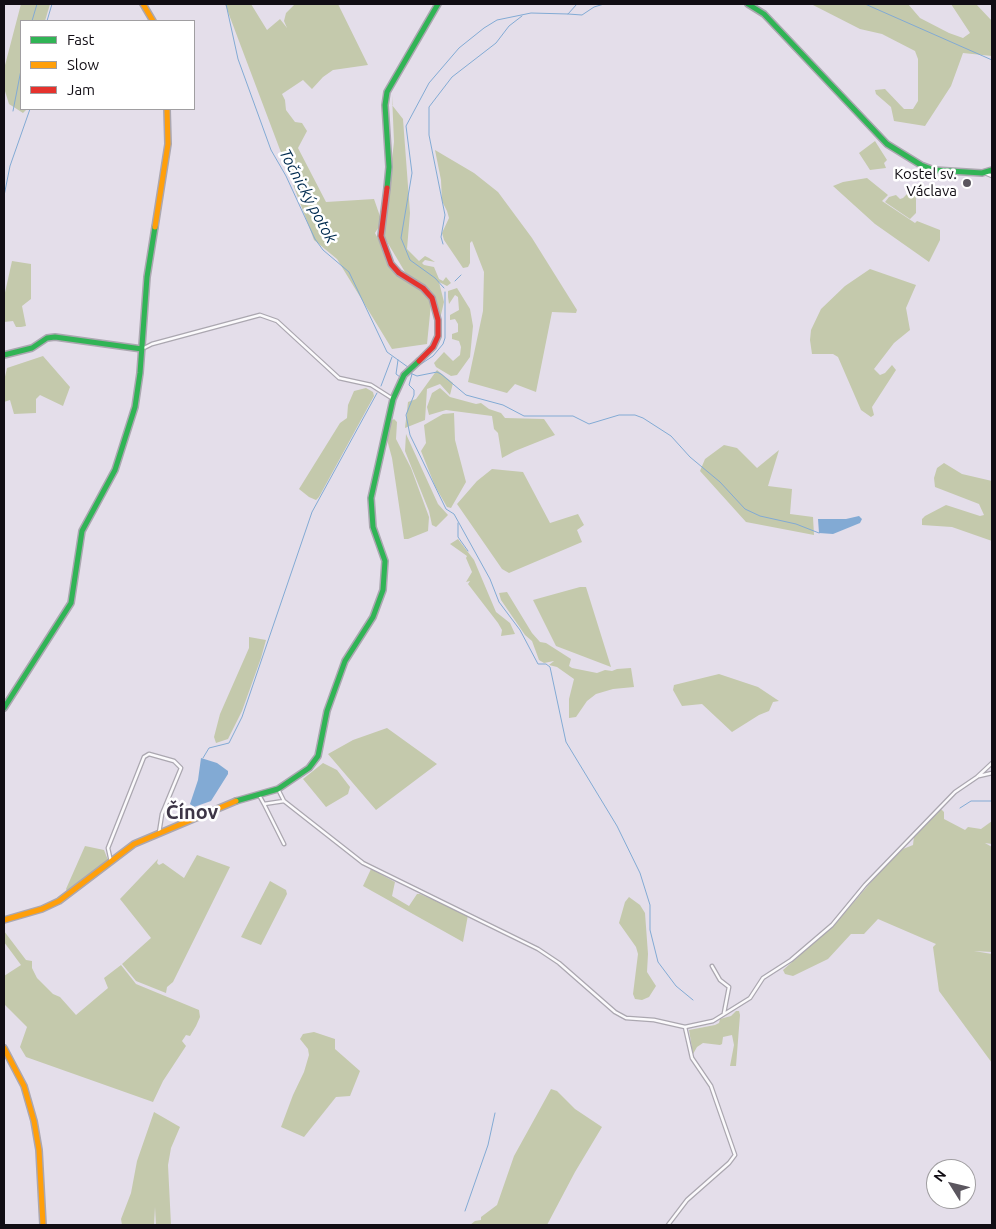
<!DOCTYPE html>
<meta charset="utf-8">
<style>
body{margin:0}
#map{position:relative;width:996px;height:1229px;overflow:hidden;background:#e4deea;font-family:Ubuntu,sans-serif}
canvas{display:block}
.frame{position:absolute;inset:0;border:5px solid #110d14;pointer-events:none}
.legend{position:absolute;left:20px;top:20px;width:175px;height:90px;box-sizing:border-box;background:#fff;border:1px solid #a09ea1;margin:0;padding:6px 9px;list-style:none;font-size:15px;color:#110d14}
.legend li{display:flex;align-items:center;gap:10px;height:25px}
.legend b{width:25px;border:1px solid #a09ea1}
.north{position:absolute;left:926px;top:1159px;width:50px;height:50px;box-sizing:border-box;background:#fff;border:1px solid #a09ea1;border-radius:50%;rotate:306deg;font-size:14px;font-weight:700;line-height:20px;text-align:center;color:#110d14}
.north::after{content:'';display:block;margin:auto;width:18px;height:22px;background:#5b565f;clip-path:polygon(50% 0,100% 100%,50% 72%,0 100%)}
</style>
<div id="map">
<canvas width="996" height="1229"></canvas>
<div class="frame"></div>
<ul class="legend">
<li><b style="height:6px;background:#30b455"></b>Fast</li>
<li><b style="height:6px;background:#ff9f0a"></b>Slow</li>
<li><b style="height:6px;background:#e5322d"></b>Jam</li>
</ul>
<div class="north">N</div>
</div>
<script>
const c = document.querySelector('canvas').getContext('2d');
c.lineJoin = 'round';
function fillPath(path, color) { c.fillStyle = color; c.fill(path, 'evenodd'); }
const shape = rows => new Path2D(rows.map(r => 'M' + r).join(''));
function stroke(path, color, width, dash) { c.strokeStyle = color; c.lineWidth = width; c.lineCap = dash ? 'butt' : 'round'; c.setLineDash(dash || []); c.stroke(path); }
function label(font, color, halo, rows, align = 'center') {
  c.font = font + ' Ubuntu,sans-serif'; c.lineWidth = 5; c.setLineDash([]); c.textBaseline = 'middle'; c.strokeStyle = halo; c.fillStyle = color; for (const [text, x, y, turn = 0] of rows) {
    c.save(); c.translate(x, y); c.rotate((+turn || 0) * Math.PI / 180); c.textAlign = isNaN(turn) ? turn : align; if (halo) c.strokeText(text, 0, 0); c.fillText(text, 0, 0); c.restore();
  }
}
fillPath(shape([
 [21,4,50,4,45,21,21,21,21,109,27,109,23,113,9,104,4,88,4,69],
 [225,4,251,4,267,30,280,19,287,28,284,21,286,13,295,4,338,4,368,65,333,70,323,77,312,89,303,80,282,94,285,100,286,110,295,122,302,123,307,131,298,148,326,202,374,199,382,222,375,233,390,262,416,282,405,272,383,235,394,142,392,95,392,105,403,119,410,213,407,249,419,261,425,256,429,258,435,262,425,260,422,263,424,265,434,267,439,279,443,281,446,277,451,283,447,286,439,282,444,302,440,319,432,294,427,344,392,349,337,259,314,240],
 [811,4,908,4,920,18,949,33,963,38,970,33,951,4,976,4,992,21,992,56,963,53,951,86,925,126,894,121,891,107,876,94,875,90,885,89,904,109,913,109,918,101,918,59,915,51,882,34,860,29],
 [875,141,887,160,884,163,886,168,870,170,859,153],
 [435,150,474,173,498,192,532,238,577,310,576,313,552,312,536,392,515,384,507,393,468,382,483,311,484,272,472,241,470,243,470,263,468,267,463,268,444,240,442,233,449,218,447,211,442,201,441,180],
 [867,178,888,195,882,201,915,223,917,221,940,230,940,240,929,262,875,224,833,186,843,182],
 [910,191,914,191,916,199,916,213,910,219,885,202,889,197,896,195,900,199,903,198],
 [12,261,31,264,31,299,22,306,26,326,21,327,16,327,13,321,4,322,4,297],
 [870,269,916,285,906,308,910,330,894,343,874,369,880,375,885,373,892,365,896,370,872,407,874,415,871,417,861,410,838,357,833,354,812,354,810,340,811,330,821,309,845,286],
 [457,288,470,309,473,326,470,357,457,375,451,376,436,367,434,363,444,352,453,361,460,355,461,347,459,341,452,339,452,334,458,332,458,324,455,319,450,320,450,315,459,310,458,297,455,295,449,304,448,297,448,291],
 [43,356,70,387,63,406,40,395,36,399,36,413,14,414,10,400,4,402,4,381,7,368],
 [437,370,453,383,450,395,440,384,427,389,425,420,405,428,408,402,416,399],
 [366,388,373,392,374,396,319,497,316,500,309,497,299,489,340,423,347,418,348,405,354,391],
 [440,388,450,397,476,404,481,403,489,409,501,413,505,418,544,419,555,435,515,451,502,458,498,433,494,429,492,416,446,410,429,415,427,407,432,393],
 [454,413,455,440,466,482,451,508,447,507,435,486,421,451,426,443,424,425,443,414],
 [394,419,397,422,396,439,411,468,429,517,428,531,408,539,404,539,392,458,386,436,390,422],
 [406,434,438,504,448,515,436,527,432,525,429,511,405,451],
 [724,445,737,448,757,468,779,450,768,486,792,489,790,514,813,517,814,535,746,522,700,471,705,459],
 [944,463,962,474,992,481,992,541,952,527,922,525,922,519,925,516,946,505,980,516,984,515,979,504,935,487,934,478,937,468],
 [492,469,523,472,550,523,578,514,584,525,577,530,582,542,509,573,502,569,457,504,477,481],
 [458,539,474,560,496,612,510,623,515,634,501,636,502,630,498,623,468,584,470,581,466,582,472,572,466,558,467,556,450,544],
 [580,587,586,587,611,667,556,646,533,600],
 [507,592,532,633,540,642,546,643,571,659,569,666,572,668,597,673,605,670,612,671,617,669,631,668,634,687,613,689,596,694,587,701,576,717,569,718,569,699,574,679,557,667,549,665,554,661,544,663,539,660,532,641,525,635,501,600,499,593],
 [249,637,266,640,261,658,242,711,228,739,216,743,214,737,220,714,249,648],
 [719,674,758,687,779,701,773,702,769,711,759,715,732,732,702,704,682,706,673,690,674,685],
 [387,728,437,764,376,810,328,754,353,740],
 [323,763,337,770,350,787,348,794,326,807,303,779],
 [939,807,944,812,944,819,965,830,968,827,981,829,992,821,992,844,985,843,992,847,992,952,974,951,992,954,992,1063,939,991,933,947,936,944,878,919,864,934,851,934,828,959,793,976,785,974,783,970,835,924,884,867,903,849,913,845,914,836],
 [85,846,104,850,108,860,68,893,66,889],
 [197,855,230,867,173,982,167,987,166,993,136,981,122,964,151,938,120,899,158,859,157,863,159,865,163,863,184,878],
 [371,869,395,882,392,896,409,906,417,894,420,894,468,915,463,942,363,886],
 [270,881,286,890,287,894,261,945,241,937],
 [629,897,640,905,645,913,648,954,647,972,656,986,649,997,642,1000,635,999,633,994,638,954,636,947,619,923,625,902],
 [4,931,26,960,32,961,32,968,37,978,53,994,60,997,76,1015,108,988,104,978,121,965,136,984,199,1010,200,1017,196,1026,190,1036,186,1035,182,1041,186,1046,163,1081,153,1102,26,1057,20,1047,27,1027,4,1004,4,976,21,965,4,942],
 [736,1011,739,1011,740,1015,736,1066,730,1066,734,1045,732,1035,723,1037,722,1044,720,1045,703,1043,697,1047,693,1054,689,1030,715,1025,719,1023,720,1019,731,1016],
 [314,1032,335,1039,335,1049,360,1071,350,1096,336,1097,304,1137,281,1127,293,1095,304,1072,309,1055,308,1049,300,1039,303,1034],
 [551,1089,557,1091,575,1109,602,1127,575,1172,547,1225,470,1225,475,1221,481,1220,481,1217,497,1205,514,1156],
 [154,1112,180,1127,171,1148,168,1165,171,1225,156,1225,155,1207,154,1225,122,1225,121,1219,131,1193,137,1161]
]), '#c4c9ac');
fillPath(shape([
 [859,516,862,519,860,523,833,534,819,533,818,519,846,519],
 [201,758,217,763,228,771,228,774,211,801,194,807,190,804,198,780]
]), '#82aad4');
stroke(shape([
 [226,4,238,59,271,150,286,176,315,239,323,250,349,272,387,352,412,370,433,356,443,344,445,338,445,292],
 [865,4,992,60],
 [568,14,582,15,594,7,604,4],
 [32,21,37,4],
 [47,21,52,4],
 [13,111,21,70],
 [4,196,10,166,30,109],
 [443,244,441,237,445,215,429,135,429,107,452,77,496,43,509,26,522,16],
 [455,281,461,275],
 [444,288,435,278,410,260,401,238,412,173,406,126,429,83,459,48,484,28,497,20,531,13,568,14,577,4],
 [398,360,396,374,400,377],
 [410,373,417,376,437,372,441,374,466,395,503,405,524,416,573,416,589,424,619,415,635,415,643,418,671,436,690,457,720,482,745,509,760,516,796,524,819,533],
 [412,374,409,385,414,390,414,395,406,415,410,435,446,509,454,514,490,579,499,602,520,630,538,664,546,664,550,667,566,742,617,826,640,873,650,905,650,930,658,962,676,986,693,1000],
 [403,380,412,371],
 [381,386,392,357],
 [458,523,458,537,468,551],
 [203,758,209,748,229,743,242,717,312,512,377,393],
 [960,808,971,801,992,801],
 [465,1211,488,1145,495,1113]
]), '#82aad4', 1);
const street = shape([
 [985,173,992,176],
 [142,349,152,344,260,315,277,321,339,378,371,385,393,399],
 [979,776,992,773],
 [278,789,284,801],
 [259,795,264,804,284,801,363,863,538,949,559,963,615,1012,626,1018,654,1020,685,1027,692,1058,711,1086,735,1155,729,1163,687,1200,668,1225],
 [264,804,284,844],
 [111,862,108,848,144,757,149,754,174,761,181,768,162,814,159,833],
 [712,966,720,980,729,987,724,1013],
 [685,1027,713,1021,750,998,763,978,791,960,832,925,865,885,955,792,977,777,992,763]
]);
const fast = shape([
 [748,4,764,14,887,144,921,165,934,170,982,173,992,170],
 [387,188,389,167,385,105,387,92,438,4],
 [4,355,32,348,47,338,55,337,142,349],
 [4,708,71,603,82,531,115,470,135,407,140,373,147,277,155,227],
 [236,801,278,789,309,768,318,756,327,711,345,661,373,617,383,590,385,561,373,527,371,498,393,399,404,375,419,361]
]);
const slow = shape([
 [143,4,153,21],
 [155,227,168,144,167,109],
 [4,920,42,909,59,901,134,844,236,801],
 [4,1048,24,1086,34,1121,39,1150,43,1225]
]);
const jam = shape([
 [387,188,381,236,391,264,399,273,423,288,432,298,438,320,438,336,433,347,419,361]
]);
stroke(street, '#aba7b0', 5);
stroke(fast, '#aba7b0', 8);
stroke(slow, '#aba7b0', 8);
stroke(jam, '#aba7b0', 8);
stroke(street, '#fbfafc', 2.5);
stroke(fast, '#30b455', 5);
stroke(slow, '#ff9f0a', 5);
stroke(jam, '#e5322d', 5);
for (const [x, y, r, color] of [
 [967,183,5,"#5b565f"]
]) { const dot = new Path2D(); dot.arc(x, y, r, 0, 2 * Math.PI); c.fillStyle = color; c.fill(dot); stroke(dot, '#fff', 2); }
label('15px', '#110d14', '#fff', [
 ["Kostel sv.",957,174],
 ["Václava",957,191]
], 'right');
label('italic 16px', '#002b4f', '#fff', [
 ["Točnický potok",308,196,62]
]);
label('bold 20px', '#3d3546', '#fff', [
 ["Čínov",192,812]
]);
</script>
